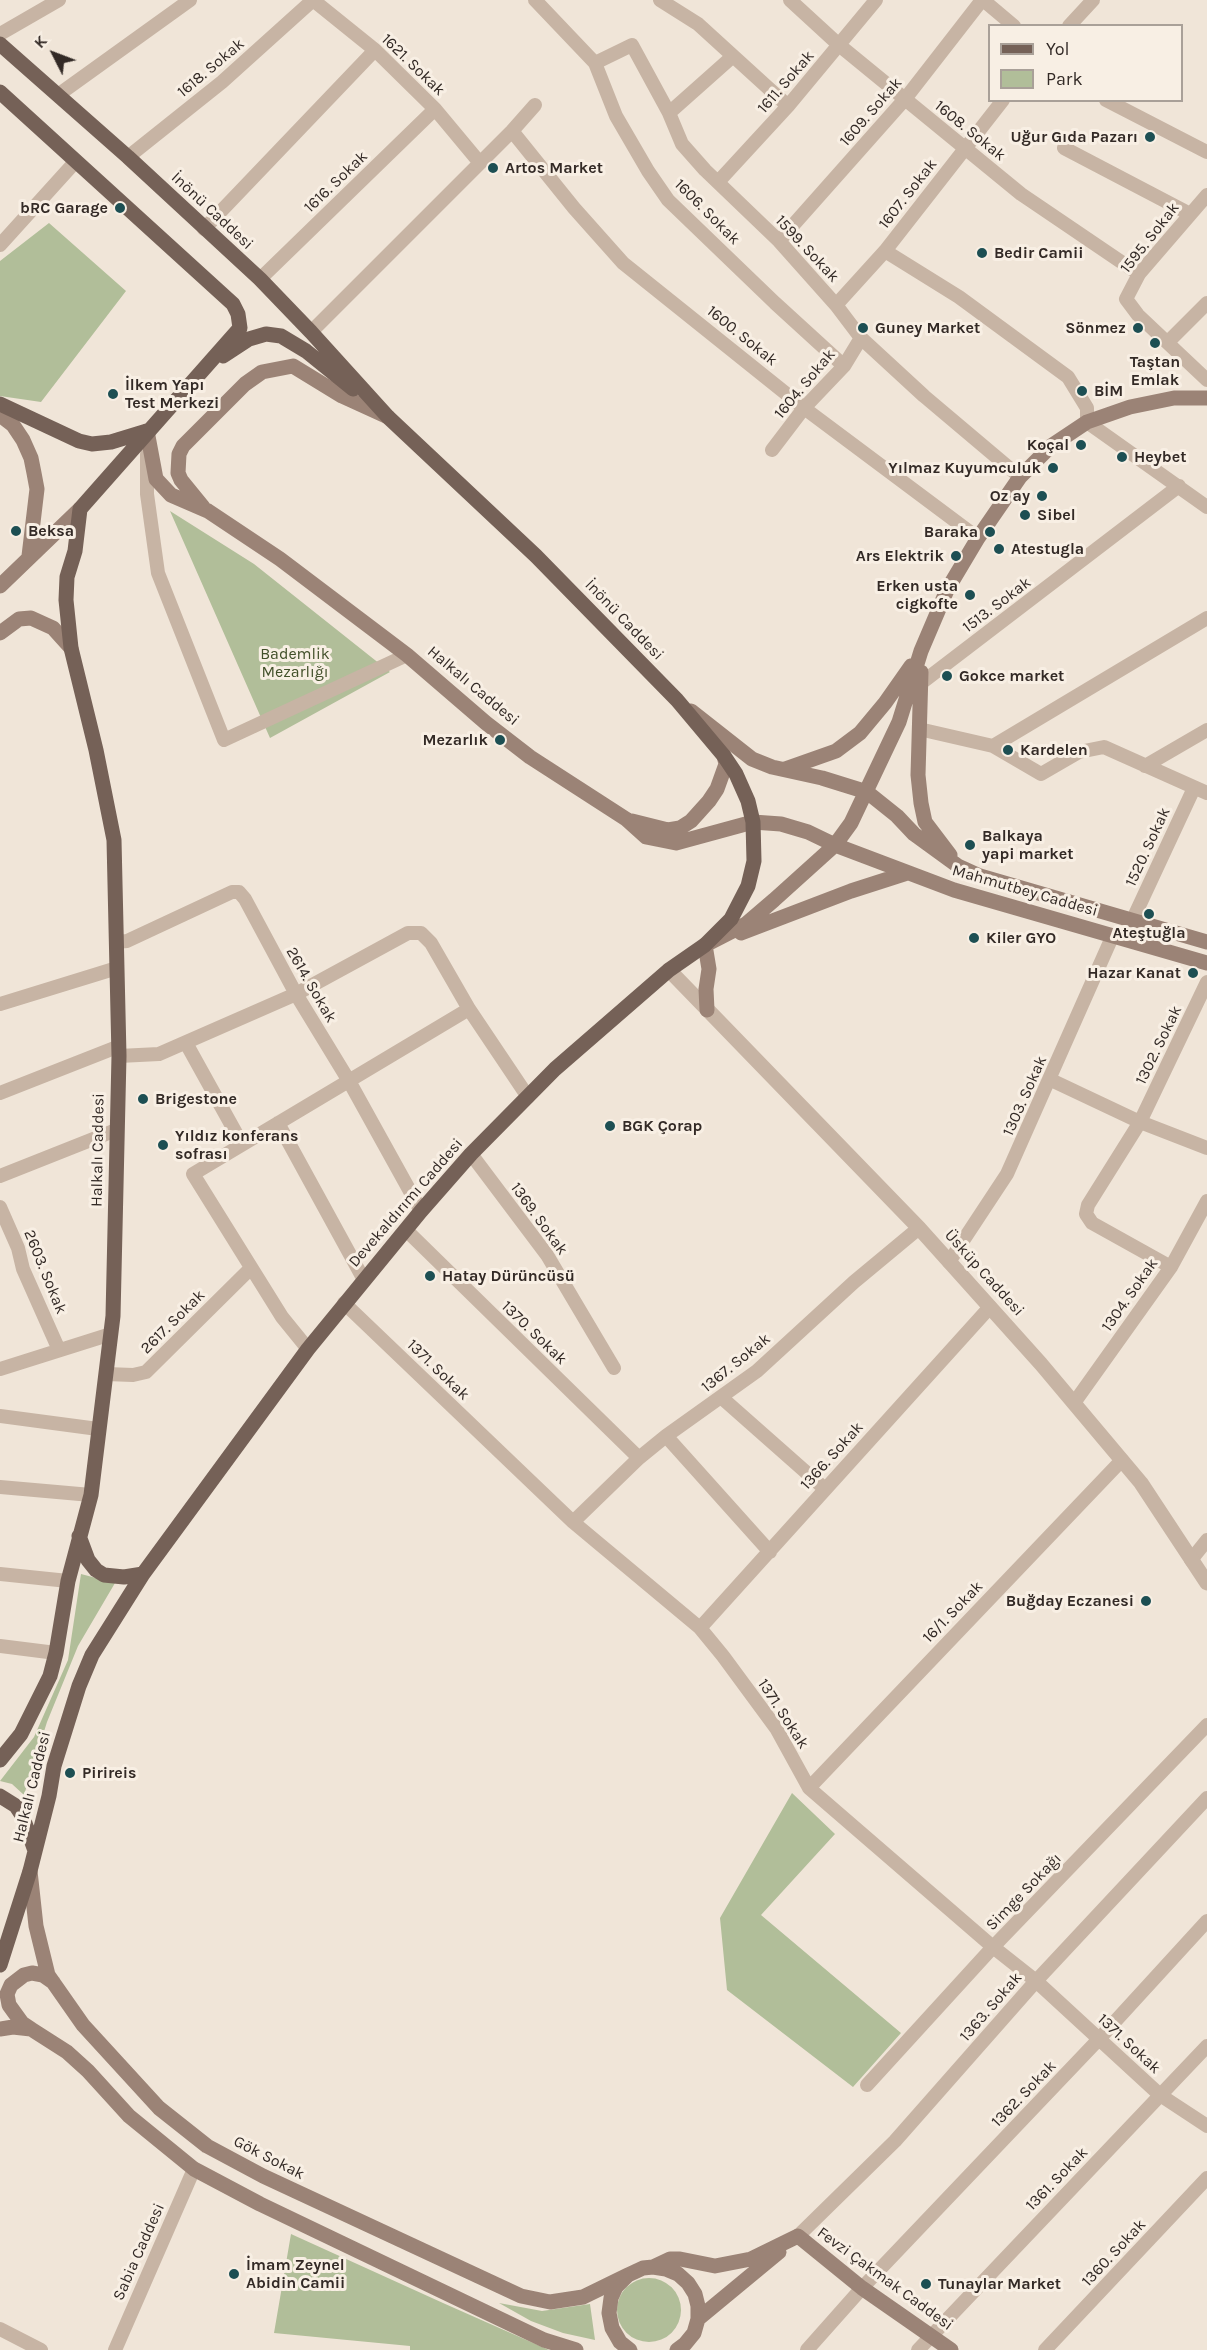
<!DOCTYPE html>
<meta charset="utf-8">
<style>
body{margin:0}
#map{position:relative;width:1207px;height:2350px;overflow:hidden;background:#f0e5d8;font-family:Karla,sans-serif}
canvas{display:block}
.legend{position:absolute;left:988px;top:24px;width:195px;height:78px;box-sizing:border-box;background:#f8efe4;border:2px solid #a9a098;margin:0;padding:8px 10px;list-style:none;font-size:18px;color:#332a26}
.legend li{display:flex;align-items:center;gap:12px;height:30px}
.legend b{width:30px;border:2px solid #a9a098}
.north{position:absolute;left:24px;top:24px;width:60px;height:60px;-webkit-text-stroke:4px #f8efe4;paint-order:stroke;rotate:312deg;font-size:16px;font-weight:700;line-height:24px;text-align:center;color:#332a26}
.north::after{content:'';display:block;margin:auto;width:21px;height:27px;background:#332a26;clip-path:polygon(50% 0,100% 100%,50% 72%,0 100%)}
</style>
<div id="map">
<canvas width="1207" height="2350"></canvas>
<ul class="legend">
<li><b style="height:8px;background:#756157"></b>Yol</li>
<li><b style="height:16px;background:#b1be99"></b>Park</li>
</ul>
<div class="north">K</div>
</div>
<script>
const c = document.querySelector('canvas').getContext('2d');
c.lineJoin = 'round';
function fillPath(path, color) { c.fillStyle = color; c.fill(path, 'evenodd'); }
const shape = rows => new Path2D(rows.map(r => 'M' + r).join(''));
function stroke(path, color, width, dash) { c.strokeStyle = color; c.lineWidth = width; c.lineCap = dash ? 'butt' : 'round'; c.setLineDash(dash || []); c.stroke(path); }
function label(font, color, halo, rows, align = 'center') {
  c.font = font + ' Karla,sans-serif'; c.lineWidth = 6; c.setLineDash([]); c.textBaseline = 'middle'; c.strokeStyle = halo; c.fillStyle = color; for (const [text, x, y, turn = 0] of rows) {
    c.save(); c.translate(x, y); c.rotate((+turn || 0) * Math.PI / 180); c.textAlign = isNaN(turn) ? turn : align; if (halo) c.strokeText(text, 0, 0); c.fillText(text, 0, 0); c.restore();
  }
}
fillPath(shape([
 [49,223,126,291,41,402,0,396,0,261],
 [170,511,254,564,390,672,270,738],
 [81,1574,115,1583,78,1646,47,1722,24,1795,12,1784,0,1781,34,1737,68,1660],
 [792,1793,835,1834,761,1915,901,2033,853,2087,727,1990,720,1918],
 [291,2234,443,2303,549,2350,410,2350,410,2346,274,2333],
 '617 2310a32 32 0 1 1 64 0a32 32 0 1 1-64 0Z',
 [499,2303,542,2311,590,2304,595,2340,563,2333,531,2321]
]), '#b1be99');
stroke(shape([
 [313,0,375,50,435,109,480,163],
 [535,0,595,63,616,116,648,171,668,200,775,303,844,366],
 [660,0,698,24,788,106],
 [790,0,839,45,1021,194,1139,274],
 [983,0,1014,26],
 [1069,26,1093,0],
 [0,34,59,0],
 [595,63,632,45,669,113,682,144,705,170,779,241,836,305,861,338,924,396,1020,477],
 [58,95,190,0],
 [1106,100,1207,152],
 [669,113,732,57],
 [512,131,574,208,623,263,804,408,978,538],
 [1064,148,1190,214],
 [128,157,222,82,313,0],
 [718,182,788,106,876,0],
 [1207,195,1139,274,1126,299,1138,315,1207,380],
 [204,229,375,50],
 [779,241,905,99,982,0],
 [0,245,76,161],
 [885,251,959,297,1068,377,1087,408,1087,422,1207,507],
 [260,279,435,109],
 [836,305,885,251,1003,100],
 [311,332,512,131,535,105],
 [1168,342,1207,303],
 [772,450,804,408,844,366,861,338],
 [147,454,147,494,158,573,224,740,407,655],
 [920,684,1179,486],
 [919,729,993,746,1207,618],
 [993,746,1041,774,1079,752,1104,747,1207,793],
 [1145,766,1207,730],
 [1133,919,1194,788],
 [116,942,127,941,232,892,239,892,245,899,296,994,349,1081,421,1211],
 [0,1004,117,968],
 [186,1043,242,1144],
 [119,1056,159,1054,296,994,408,933,421,933,431,943,469,1009,528,1097],
 [1051,1080,1140,1122,1207,1148],
 [0,1093,117,1047],
 [278,1123,364,1280],
 [471,1154,547,1255,614,1368],
 [0,1176,116,1130],
 [0,1207,18,1248,23,1269,59,1350],
 [406,1230,639,1458],
 [949,1262,1007,1174,1113,935],
 [1171,1267,1092,1223,1086,1214,1088,1205,1140,1122,1207,982],
 [344,1303,573,1522,700,1628,723,1656,776,1728,809,1788,993,1947,1036,1981,1160,2095,1207,2126],
 [308,1349,282,1317,193,1174,469,1009],
 [0,1369,111,1334],
 [106,1374,133,1375,146,1372,251,1268],
 [722,1398,825,1489],
 [1074,1403,1171,1267,1207,1201],
 [0,1416,98,1429],
 [666,1436,770,1552],
 [0,1487,91,1495],
 [573,1522,639,1458,666,1436,757,1371,854,1282,919,1228],
 [1191,1560,1207,1540],
 [0,1574,68,1581],
 [700,1628,990,1307],
 [0,1646,56,1653],
 [809,1788,1122,1460],
 [867,2085,993,1947,1207,1725],
 [798,2236,895,2141,1036,1981,1207,1798],
 [0,2329,41,2350],
 [115,2350,194,2169],
 [807,2350,862,2288,1099,2039,1207,1921],
 [918,2350,1207,2046],
 [1045,2350,1207,2178]
]), '#c7b4a4', 14);
stroke(shape([
 [669,970,919,1228,1041,1364,1141,1483,1207,1583]
]), '#c7b4a4', 15);
stroke(shape([
 [0,415,13,425,23,440,31,458,34,473,37,489,29,556],
 [147,431,156,479,171,495,208,511,280,559,407,655,486,723,530,757,626,819,646,837,676,843,753,822,781,824,808,832,835,845,954,890,1207,963],
 [203,507,181,480,178,473,179,454,183,446,245,384,262,372,293,366,342,396,388,417],
 [0,586,80,509],
 [0,633,19,619,31,618,53,628,71,648],
 [921,672,918,775,921,803,925,822,950,855],
 [691,711,752,759,772,767,822,778,867,792,897,816,914,834,958,866,980,876,1207,942],
 [785,769,836,751,860,733,885,703,911,666],
 [632,821,668,830,680,828,691,821,709,801,717,789,726,764,724,756],
 [741,933,851,891,907,873],
 [711,942,746,924,774,900,835,845,851,823,899,722,921,651,947,590,978,538,1020,477,1051,446,1087,422,1130,407,1174,398,1207,398],
 [705,945,709,969,706,989,707,1010],
 [30,1871,36,1926,48,1975,83,2025,159,2108,207,2146,263,2176,521,2296,550,2302,583,2297,628,2275],
 [0,2029,13,2027,31,2029,67,2052,88,2071,129,2116,194,2169,260,2204,544,2340,576,2350],
 [31,2029,22,2023,9,2005,7,1994,11,1985,24,1975,32,1973,43,1975,53,1982],
 [798,2236,862,2288,951,2350],
 [653,2267,670,2259,680,2259,715,2266,751,2259,798,2236],
 [698,2319,779,2252],
 [630,2350,620,2342,612,2328,609,2313,611,2298,616,2287,628,2275,643,2268,653,2267,666,2269,678,2274,688,2283,695,2294,698,2306,698,2319,694,2333,685,2344,677,2350]
]), '#9b8376', 15);
stroke(shape([
 [0,44,128,157,260,279,311,332,388,417,536,556,677,700,724,756,736,774,748,801,753,822,754,861,748,886,731,919,705,945,669,970,555,1069,471,1154,421,1211,308,1349,143,1574,92,1655,79,1686,54,1766,49,1796,30,1871,0,1965],
 [0,92,233,304,238,314,240,328,80,509,75,551,67,577,66,600,71,648,96,750,114,840,119,1056,113,1316,91,1495,68,1581,56,1653,50,1676,21,1734,0,1760],
 [223,356,249,339,266,334,281,336,306,351,353,389],
 [0,404,79,441,92,444,111,442,147,431],
 [79,1536,88,1560,96,1570,104,1575,124,1577,143,1574],
 [0,1796,16,1806,22,1815,34,1848]
]), '#756157', 15);
for (const [x, y, r, color] of [
 [1150,137,6,"#1d4f53"],
 [493,168,6,"#1d4f53"],
 [120,208,6,"#1d4f53"],
 [982,253,6,"#1d4f53"],
 [863,328,6,"#1d4f53"],
 [1138,328,6,"#1d4f53"],
 [1155,343,6,"#1d4f53"],
 [1082,391,6,"#1d4f53"],
 [113,394,6,"#1d4f53"],
 [1081,445,6,"#1d4f53"],
 [1122,457,6,"#1d4f53"],
 [1053,468,6,"#1d4f53"],
 [1042,496,6,"#1d4f53"],
 [1025,515,6,"#1d4f53"],
 [16,531,6,"#1d4f53"],
 [990,532,6,"#1d4f53"],
 [999,549,6,"#1d4f53"],
 [956,556,6,"#1d4f53"],
 [970,595,6,"#1d4f53"],
 [947,676,6,"#1d4f53"],
 [500,740,6,"#1d4f53"],
 [1008,750,6,"#1d4f53"],
 [970,845,6,"#1d4f53"],
 [1149,914,6,"#1d4f53"],
 [974,938,6,"#1d4f53"],
 [1193,973,6,"#1d4f53"],
 [143,1099,6,"#1d4f53"],
 [610,1126,6,"#1d4f53"],
 [163,1145,6,"#1d4f53"],
 [430,1276,6,"#1d4f53"],
 [1146,1601,6,"#1d4f53"],
 [70,1773,6,"#1d4f53"],
 [234,2274,6,"#1d4f53"],
 [926,2284,6,"#1d4f53"]
]) { const dot = new Path2D(); dot.arc(x, y, r, 0, 2 * Math.PI); c.fillStyle = color; c.fill(dot); stroke(dot, '#f8efe4', 2); }
label('16px', '#332a26', '#f8efe4', [
 ["1621. Sokak",413,65,44],
 ["1618. Sokak",211,68,-40],
 ["1611. Sokak",786,82,-49],
 ["1609. Sokak",871,112,-49],
 ["1608. Sokak",970,131,39],
 ["1616. Sokak",336,182,-44],
 ["1607. Sokak",908,194,-52],
 ["İnönü Caddesi",212,211,43],
 ["1606. Sokak",707,212,45],
 ["1595. Sokak",1150,238,-52],
 ["1599. Sokak",807,249,47],
 ["1600. Sokak",742,336,39],
 ["1604. Sokak",805,384,-50],
 ["1513. Sokak",997,605,-37],
 ["İnönü Caddesi",624,620,46],
 ["Halkalı Caddesi",473,686,40],
 ["1520. Sokak",1148,847,-65],
 ["Mahmutbey Caddesi",1025,891,16],
 ["2614. Sokak",311,985,60],
 ["1302. Sokak",1159,1045,-64],
 ["1303. Sokak",1025,1096,-66],
 ["Halkalı Caddesi",98,1150,-89],
 ["Devekaldırımı Caddesi",406,1203,-49],
 ["1369. Sokak",539,1219,54],
 ["2603. Sokak",45,1272,68],
 ["Üsküp Caddesi",984,1273,48],
 ["1304. Sokak",1130,1295,-55],
 ["2617. Sokak",173,1322,-45],
 ["1370. Sokak",534,1333,44],
 ["1367. Sokak",736,1363,-39],
 ["1371. Sokak",438,1370,44],
 ["1366. Sokak",832,1456,-48],
 ["16/1. Sokak",953,1612,-46],
 ["1371. Sokak",783,1714,57],
 ["Halkalı Caddesi",32,1787,-76],
 ["Simge Sokağı",1024,1892,-46],
 ["1363. Sokak",991,2007,-49],
 ["1371. Sokak",1129,2044,43],
 ["1362. Sokak",1024,2094,-46],
 ["Gök Sokak",269,2158,27],
 ["1361. Sokak",1057,2179,-46],
 ["Sabia Caddesi",139,2252,-66],
 ["1360. Sokak",1114,2253,-47],
 ["Fevzi Çakmak Caddesi",885,2279,36]
]);
label('bold 16px', '#332a26', '#f8efe4', [
 ["Uğur Gıda Pazarı",1138,137,"right"],
 ["Artos Market",505,168],
 ["bRC Garage",108,208,"right"],
 ["Bedir Camii",994,253],
 ["Guney Market",875,328],
 ["Sönmez",1126,328,"right"],
 ["Taştan",1155,362,"center"],
 ["Emlak",1155,380,"center"],
 ["İlkem Yapı",125,385],
 ["Test Merkezi",125,403],
 ["BİM",1094,391],
 ["Koçal",1069,445,"right"],
 ["Heybet",1134,457],
 ["Yılmaz Kuyumculuk",1041,468,"right"],
 ["Oz ay",1030,496,"right"],
 ["Sibel",1037,515],
 ["Beksa",28,531],
 ["Baraka",978,532,"right"],
 ["Atestugla",1011,549],
 ["Ars Elektrik",944,556,"right"],
 ["Erken usta",958,586,"right"],
 ["cigkofte",958,604,"right"],
 ["Gokce market",959,676],
 ["Mezarlık",488,740,"right"],
 ["Kardelen",1020,750],
 ["Balkaya",982,836],
 ["yapi market",982,854],
 ["Ateştuğla",1149,933,"center"],
 ["Kiler GYO",986,938],
 ["Hazar Kanat",1181,973,"right"],
 ["Brigestone",155,1099],
 ["BGK Çorap",622,1126],
 ["Yıldız konferans",175,1136],
 ["sofrası",175,1154],
 ["Hatay Dürüncüsü",442,1276],
 ["Buğday Eczanesi",1134,1601,"right"],
 ["Pirireis",82,1773],
 ["İmam Zeynel",246,2265],
 ["Abidin Camii",246,2283],
 ["Tunaylar Market",938,2284]
], 'left');
label('16px', '#42502a', '#f8efe4', [
 ["Bademlik",295,654],
 ["Mezarlığı",295,672]
]);
</script>
